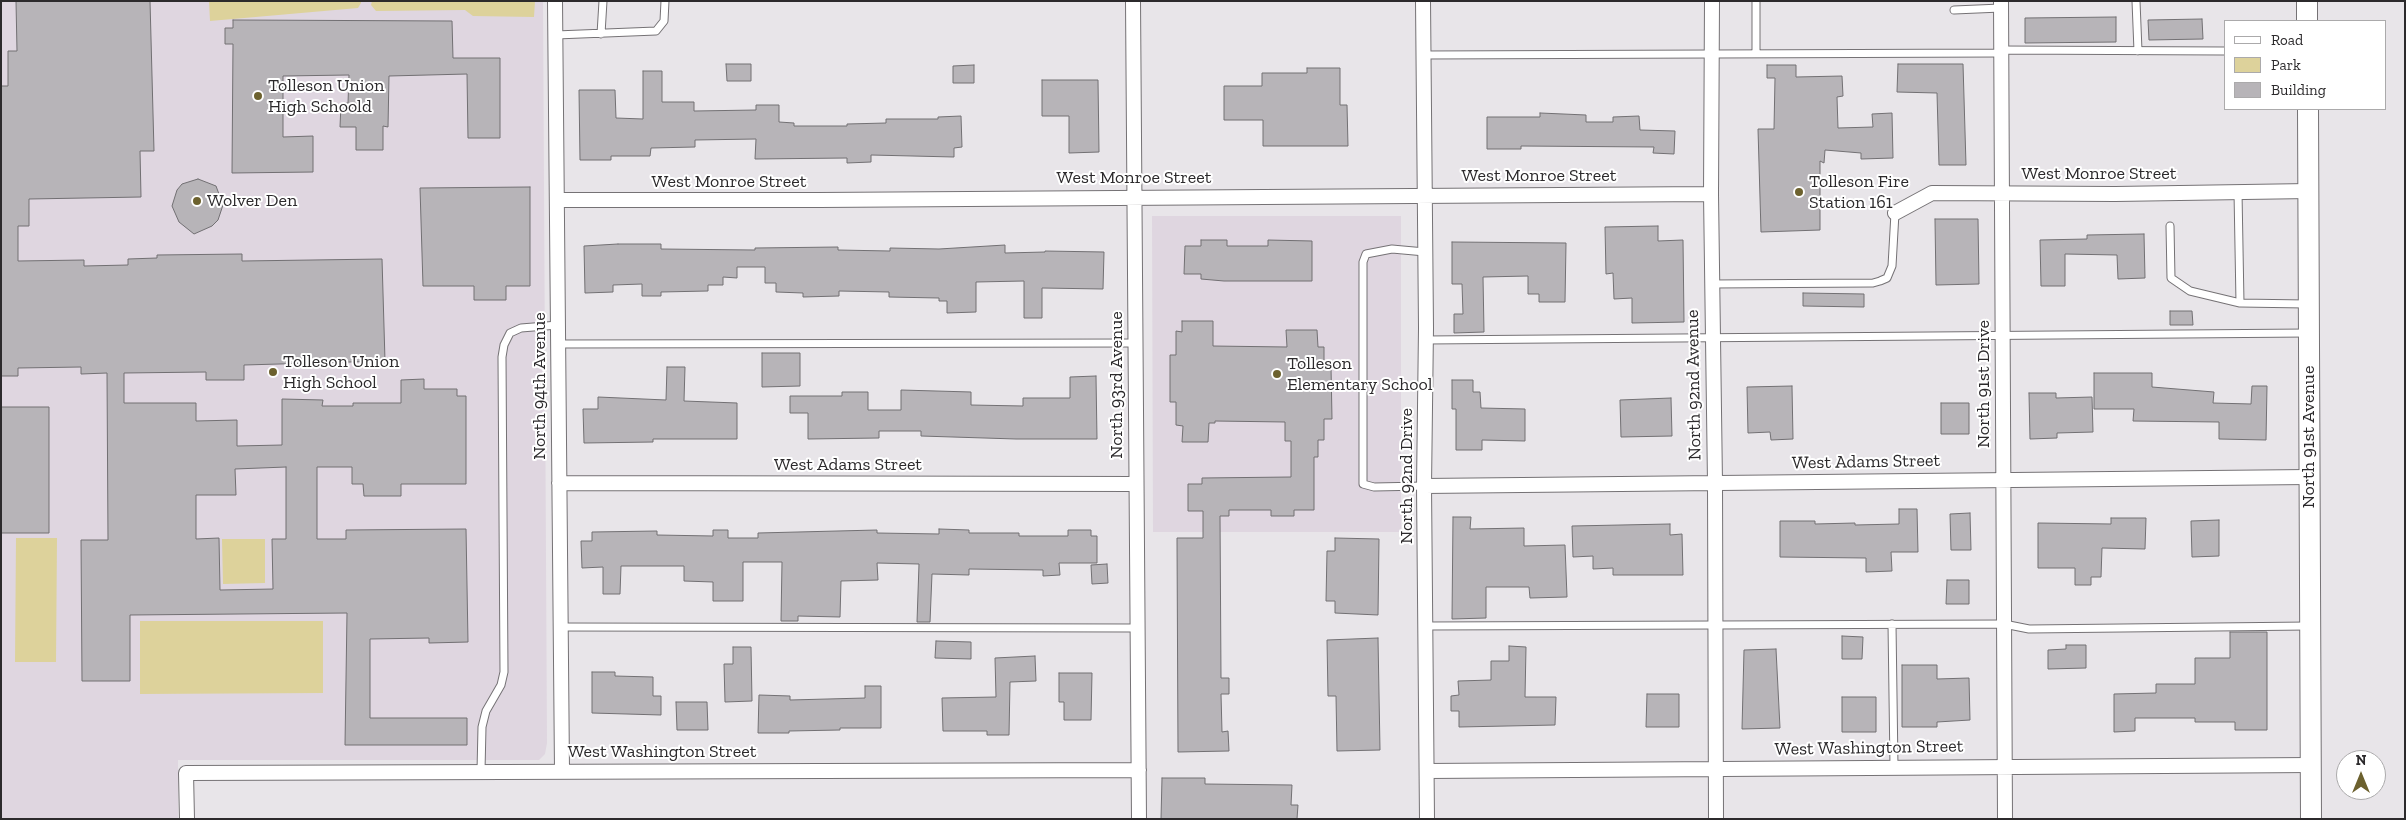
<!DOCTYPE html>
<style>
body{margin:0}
#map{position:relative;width:2406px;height:820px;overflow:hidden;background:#e8e5e9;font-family:"Zilla Slab",serif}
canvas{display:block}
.frame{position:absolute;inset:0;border:2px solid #2c2a2c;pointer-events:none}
.legend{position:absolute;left:2224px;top:20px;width:162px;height:90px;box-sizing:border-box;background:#fff;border:1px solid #abaaab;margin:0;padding:6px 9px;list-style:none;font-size:15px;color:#2c2a2c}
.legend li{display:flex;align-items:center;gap:10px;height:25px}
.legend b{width:25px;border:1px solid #abaaab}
.north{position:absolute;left:2336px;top:750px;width:50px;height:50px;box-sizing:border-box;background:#fff;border:1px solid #abaaab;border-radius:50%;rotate:0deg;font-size:14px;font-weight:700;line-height:20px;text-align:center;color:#2c2a2c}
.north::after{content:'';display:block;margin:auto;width:18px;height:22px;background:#6c612e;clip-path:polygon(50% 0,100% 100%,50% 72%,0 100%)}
</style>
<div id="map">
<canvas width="2406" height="820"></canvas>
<div class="frame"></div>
<ul class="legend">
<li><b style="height:6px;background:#fff"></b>Road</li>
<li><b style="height:14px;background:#ddd29b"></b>Park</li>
<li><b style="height:14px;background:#b7b4b8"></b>Building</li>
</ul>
<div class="north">N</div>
</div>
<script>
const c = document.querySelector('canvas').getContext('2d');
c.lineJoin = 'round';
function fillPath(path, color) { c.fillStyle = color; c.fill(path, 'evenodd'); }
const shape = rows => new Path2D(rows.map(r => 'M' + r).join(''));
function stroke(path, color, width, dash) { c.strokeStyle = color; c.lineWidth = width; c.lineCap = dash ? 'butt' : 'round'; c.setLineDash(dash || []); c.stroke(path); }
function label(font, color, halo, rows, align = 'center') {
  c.font = font + ' "Zilla Slab",serif'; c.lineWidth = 4; c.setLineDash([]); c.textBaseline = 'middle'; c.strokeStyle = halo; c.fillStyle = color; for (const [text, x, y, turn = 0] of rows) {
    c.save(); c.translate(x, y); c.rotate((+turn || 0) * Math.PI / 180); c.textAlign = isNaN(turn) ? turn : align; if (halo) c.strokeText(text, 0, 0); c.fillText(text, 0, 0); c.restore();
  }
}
fillPath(shape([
 [1,1,543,1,547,743,545,754,539,760,178,760,178,819,1,819],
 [1152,216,1401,216,1401,532,1153,532]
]), '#dfd6e0');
fillPath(shape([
 [209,1,361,1,361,3,358,8,210,21],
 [372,1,535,1,534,17,473,16,465,10,376,11,371,5],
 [16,538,57,538,56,662,15,662],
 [222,539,265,539,265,583,223,584],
 [140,621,323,621,323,693,140,694]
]), '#ddd29b');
const building = shape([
 [16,1,150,1,154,151,140,151,141,197,29,199,29,226,18,226,18,261,84,260,84,266,128,265,128,259,157,258,157,255,242,254,242,261,382,259,385,361,244,365,244,380,206,380,206,372,124,373,124,403,196,403,196,421,237,420,237,446,282,445,282,399,323,400,322,406,353,406,353,403,401,403,401,380,424,379,424,389,457,389,457,396,466,396,466,484,401,484,401,496,364,496,363,484,352,484,352,467,317,467,317,539,346,539,346,530,466,529,468,642,429,643,429,638,370,639,370,718,467,718,467,745,345,745,347,613,130,615,130,681,82,681,81,540,108,540,107,373,81,374,81,367,18,368,18,376,1,376,1,86,8,86,8,51,17,51,16,1],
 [286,467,286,539,272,539,273,589,220,590,219,538,196,539,196,495,236,495,235,469,286,467],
 [2116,17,2116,42,2025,43,2025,18,2116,17],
 [2202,19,2203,39,2149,40,2148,20,2202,19],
 [233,20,452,21,453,58,500,58,500,138,468,138,467,74,389,76,388,127,383,126,383,150,356,150,356,127,340,127,341,104,348,103,349,75,283,76,283,137,313,136,313,172,232,173,233,44,225,44,225,28,233,28,233,20],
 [726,64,751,64,751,81,727,81,726,64],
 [1898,64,1963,64,1966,165,1939,165,1937,93,1897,92,1898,64],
 [974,65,974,83,953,83,953,66,974,65],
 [1767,65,1796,65,1796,77,1842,76,1843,96,1837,97,1838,128,1873,127,1872,114,1892,113,1893,158,1861,159,1861,153,1825,150,1824,163,1820,161,1820,230,1761,232,1758,129,1774,129,1775,78,1767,78,1767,65],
 [1307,68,1340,68,1340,105,1347,105,1348,146,1263,146,1263,120,1224,120,1224,86,1262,86,1262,73,1307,73,1307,68],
 [643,71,662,71,662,102,694,102,694,111,756,110,756,105,779,105,779,122,794,123,794,126,847,126,847,124,886,123,886,119,938,119,938,117,961,116,962,147,954,148,954,157,871,155,871,162,847,163,847,158,755,159,756,139,695,140,695,147,651,148,650,156,611,156,611,160,580,160,579,90,615,90,616,118,643,119,643,71],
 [1042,80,1098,80,1099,152,1069,153,1069,116,1042,116,1042,80],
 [1540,113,1586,115,1586,122,1613,122,1613,117,1639,116,1640,130,1675,131,1674,154,1653,153,1654,147,1521,146,1521,149,1487,149,1487,117,1540,117,1540,113],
 [198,179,216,186,223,205,218,220,212,226,194,234,179,222,172,206,177,190,182,184,198,179],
 [530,187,530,286,506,286,506,300,474,300,474,286,423,286,420,188,530,187],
 [1935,219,1978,219,1979,284,1936,285,1935,219],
 [1658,226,1658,241,1683,240,1684,322,1632,323,1632,298,1614,299,1613,273,1606,274,1605,227,1658,226],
 [2144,234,2145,278,2118,279,2117,255,2065,254,2065,286,2041,286,2040,240,2087,239,2087,235,2144,234],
 [1201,240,1227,240,1227,246,1268,246,1268,240,1312,241,1312,281,1224,281,1201,279,1201,274,1184,274,1185,246,1201,246,1201,240],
 [1452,242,1566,243,1565,302,1539,302,1539,294,1528,294,1528,276,1483,277,1484,332,1454,333,1454,314,1463,314,1462,284,1452,284,1452,242],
 [618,244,661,244,661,249,755,250,755,248,838,247,838,250,890,251,890,248,939,249,1005,245,1005,253,1045,252,1045,251,1104,252,1103,289,1042,288,1042,318,1024,318,1024,281,976,282,976,312,947,313,947,301,939,301,939,298,889,297,889,292,839,291,839,296,803,297,803,293,776,292,776,283,765,283,765,267,737,267,737,278,723,277,723,285,708,285,708,291,661,292,661,296,642,296,642,284,613,285,613,292,585,293,584,246,618,244],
 [1803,293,1864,294,1864,307,1803,306,1803,293],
 [2170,311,2192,311,2193,325,2170,325,2170,311],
 [1182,321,1213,321,1213,346,1287,347,1286,330,1317,330,1318,347,1324,347,1324,367,1331,367,1332,419,1324,419,1324,440,1318,440,1318,457,1314,457,1314,510,1294,510,1294,516,1271,516,1271,510,1229,510,1229,516,1220,516,1221,678,1229,678,1229,694,1221,694,1222,732,1228,731,1229,751,1178,752,1177,538,1203,538,1203,511,1188,511,1188,484,1202,484,1202,478,1291,477,1291,441,1285,441,1285,422,1215,421,1215,423,1209,423,1208,442,1182,442,1183,426,1176,425,1176,402,1170,402,1170,355,1176,355,1176,331,1182,332,1182,321],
 [762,353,800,353,800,386,762,387,762,353],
 [667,367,685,367,684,401,737,403,737,439,653,439,653,442,584,443,583,409,598,409,598,397,666,400,667,367],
 [2094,373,2152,373,2152,387,2214,392,2213,403,2251,404,2252,386,2267,386,2266,440,2219,439,2219,422,2133,421,2134,409,2094,409,2094,373],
 [1096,376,1097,439,1016,439,921,436,921,431,879,431,879,438,808,439,808,413,790,413,790,396,842,396,842,392,868,392,868,410,901,410,901,390,971,392,971,405,1023,406,1023,398,1070,398,1070,377,1096,376],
 [1452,380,1473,380,1473,392,1480,392,1481,408,1525,409,1525,441,1482,440,1482,450,1456,450,1456,409,1452,409,1452,380],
 [1792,386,1793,439,1771,440,1770,432,1748,433,1747,387,1792,386],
 [2029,393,2056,393,2056,398,2092,397,2093,432,2057,433,2057,438,2030,439,2029,393],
 [1671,398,1672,436,1621,437,1620,400,1671,398],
 [1941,403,1969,403,1969,434,1941,434,1941,403],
 [1,407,49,407,49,533,1,533,1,407],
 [1899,509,1917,509,1918,552,1891,552,1892,571,1866,572,1866,558,1780,557,1780,521,1815,521,1815,524,1855,523,1855,525,1899,524,1899,509],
 [1970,513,1971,550,1951,550,1950,514,1970,513],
 [1453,517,1471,517,1470,529,1524,528,1524,546,1565,545,1567,597,1530,598,1529,587,1486,587,1486,618,1452,619,1453,517],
 [2111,518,2146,518,2145,549,2102,548,2101,577,2091,577,2091,585,2075,585,2075,568,2038,568,2038,523,2111,524,2111,518],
 [2219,520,2219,556,2192,557,2191,521,2219,520],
 [1670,524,1670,535,1682,534,1683,575,1613,575,1613,568,1593,569,1593,556,1573,557,1572,526,1670,524],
 [939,529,969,530,969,533,1019,533,1019,536,1068,536,1068,530,1091,530,1091,536,1097,536,1097,563,1059,563,1060,575,1043,576,1043,570,969,569,969,575,932,574,930,622,917,622,919,564,877,563,878,580,841,581,840,617,798,616,798,621,781,621,782,562,743,562,743,601,713,601,713,582,684,581,684,566,621,566,620,594,603,594,603,567,582,568,581,541,592,541,592,532,657,531,657,535,713,536,713,530,728,530,728,538,758,538,758,533,877,530,877,533,939,534,939,529],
 [1335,538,1379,539,1378,615,1335,613,1335,601,1326,601,1327,551,1335,551,1335,538],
 [1107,564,1108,583,1092,584,1091,565,1107,564],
 [1947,580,1969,580,1969,604,1946,604,1947,580],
 [2230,632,2267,632,2267,730,2235,730,2235,722,2195,722,2195,718,2135,718,2135,731,2114,732,2114,694,2156,693,2156,684,2195,684,2195,658,2230,658,2230,632],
 [1842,636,1863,637,1862,659,1842,659,1842,636],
 [1378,638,1380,750,1337,751,1336,696,1328,696,1327,640,1378,638],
 [936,641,971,642,971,659,935,658,936,641],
 [2066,645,2086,645,2086,668,2048,669,2048,650,2066,649,2066,645],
 [1509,646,1526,647,1525,697,1556,697,1555,725,1459,727,1459,711,1451,711,1451,696,1459,695,1458,681,1491,680,1491,661,1509,661,1509,646],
 [733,647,751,647,752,701,725,702,724,664,733,664,733,647],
 [1776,649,1780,728,1742,729,1744,650,1776,649],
 [1035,656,1036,681,1010,682,1009,735,987,735,987,731,943,731,942,698,996,697,995,658,1035,656],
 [1902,665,1937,665,1937,679,1969,678,1970,720,1937,722,1937,727,1902,727,1902,665],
 [592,672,615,672,615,676,653,677,653,696,661,696,661,715,592,713,592,672],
 [1059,673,1092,673,1091,720,1064,720,1064,702,1059,702,1059,673],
 [865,686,881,686,881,728,840,728,840,730,789,731,789,733,758,733,759,695,790,696,790,700,865,698,865,686],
 [1647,694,1679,694,1679,727,1646,727,1647,694],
 [1842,697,1876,697,1876,732,1842,732,1842,697],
 [676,702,707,702,708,730,677,730,676,702],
 [1162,778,1205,778,1205,784,1292,785,1291,805,1298,805,1297,819,1161,819,1162,778]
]);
fillPath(building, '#b7b4b8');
stroke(building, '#727073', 1);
const lane = shape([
 [1756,1,1756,53],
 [2136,1,2138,51],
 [1954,10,2001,8],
 [601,34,603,1],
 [556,35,656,31,664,21,665,1],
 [2001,50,2225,51],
 [1424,55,2001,53],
 [2238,192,2240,303,2306,304],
 [2170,226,2171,278,2190,291,2240,303],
 [1712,284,1873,283,1880,281,1887,278,1892,266,1895,213],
 [1426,340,2308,333],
 [558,344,1136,343],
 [1424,486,1374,487,1363,484,1363,262,1366,254,1392,249,1425,252],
 [1892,624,1894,767],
 [1426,626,2004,624,2029,629,2308,626],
 [560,627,1137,628],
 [481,771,482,727,486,711,501,685,504,672,502,357,504,345,510,333,521,328,558,325]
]);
const street = shape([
 [555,1,562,770],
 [1133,1,1139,819],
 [1423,1,1426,328,1424,486,1427,819],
 [1712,1,1711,194,1715,483,1716,819],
 [2001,1,2005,819],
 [557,200,819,200,1711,194],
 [1895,213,1932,193,2115,194,2309,191],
 [559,483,1136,484],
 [1424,486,2308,477],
 [1427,771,2311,765],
 [187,819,186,773,1139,770]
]);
const secondary = shape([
 [2307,1,2307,21],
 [2308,109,2311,819]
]);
stroke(lane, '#757275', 9);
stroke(street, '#757275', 16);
stroke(secondary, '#757275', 22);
stroke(lane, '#fff', 7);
stroke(street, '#fff', 14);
stroke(secondary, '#fff', 20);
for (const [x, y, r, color] of [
 [258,96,5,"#6c612e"],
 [1799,192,5,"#6c612e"],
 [197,201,5,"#6c612e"],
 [273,372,5,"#6c612e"],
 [1277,374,5,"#6c612e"]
]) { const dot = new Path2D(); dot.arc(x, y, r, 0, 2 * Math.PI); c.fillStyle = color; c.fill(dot); stroke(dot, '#fff', 2); }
label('18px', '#2c2a2c', '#fff', [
 ["Tolleson Union",268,86],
 ["High Schoold",268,107],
 ["Tolleson Fire",1809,182],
 ["Station 161",1809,203],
 ["Wolver Den",207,201],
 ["Tolleson Union",283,362],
 ["High School",283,383],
 ["Tolleson",1287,364],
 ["Elementary School",1287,385]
], 'left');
label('18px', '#2c2a2c', '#fff', [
 ["West Monroe Street",2099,174],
 ["West Monroe Street",1539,176],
 ["West Monroe Street",1134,178],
 ["West Monroe Street",729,182],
 ["North 91st Drive",1984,384,-90],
 ["North 93rd Avenue",1117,385,-90],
 ["North 92nd Avenue",1694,385,-91],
 ["North 94th Avenue",540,386,-90],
 ["North 91st Avenue",2309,437,-90],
 ["West Adams Street",1866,462,-1],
 ["West Adams Street",848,465],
 ["North 92nd Drive",1407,476,-90],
 ["West Washington Street",1869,748,-1],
 ["West Washington Street",662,752]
]);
</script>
